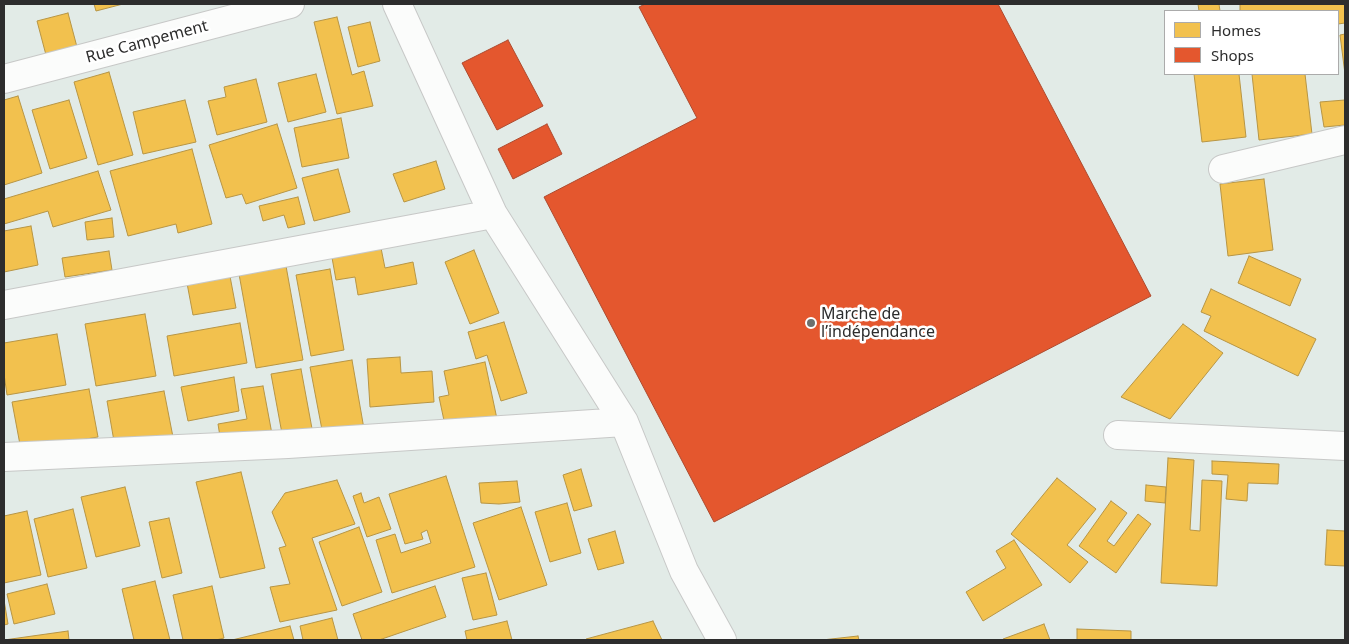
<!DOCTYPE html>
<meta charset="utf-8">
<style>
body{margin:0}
#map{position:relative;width:1349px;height:644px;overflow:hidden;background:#e2ebe7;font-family:"Noto Sans",sans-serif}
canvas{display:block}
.frame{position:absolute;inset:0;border:5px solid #2d2d2d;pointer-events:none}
.legend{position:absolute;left:1164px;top:10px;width:175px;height:65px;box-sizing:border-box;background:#fff;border:1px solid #ababab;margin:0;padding:6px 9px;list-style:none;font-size:15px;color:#2d2d2d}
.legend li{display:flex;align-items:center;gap:10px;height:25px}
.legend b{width:25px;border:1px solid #ababab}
</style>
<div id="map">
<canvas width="1349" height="644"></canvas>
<div class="frame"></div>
<ul class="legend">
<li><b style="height:14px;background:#f2c14e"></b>Homes</li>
<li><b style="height:14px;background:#e4572e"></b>Shops</li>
</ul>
</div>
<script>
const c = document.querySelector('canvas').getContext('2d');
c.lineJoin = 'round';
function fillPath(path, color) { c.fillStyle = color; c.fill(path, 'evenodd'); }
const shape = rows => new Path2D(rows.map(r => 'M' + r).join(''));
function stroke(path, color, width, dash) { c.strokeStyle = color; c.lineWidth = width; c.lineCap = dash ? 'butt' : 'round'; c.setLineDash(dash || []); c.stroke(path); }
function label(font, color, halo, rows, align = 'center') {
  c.font = font + ' "Noto Sans",sans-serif'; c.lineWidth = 5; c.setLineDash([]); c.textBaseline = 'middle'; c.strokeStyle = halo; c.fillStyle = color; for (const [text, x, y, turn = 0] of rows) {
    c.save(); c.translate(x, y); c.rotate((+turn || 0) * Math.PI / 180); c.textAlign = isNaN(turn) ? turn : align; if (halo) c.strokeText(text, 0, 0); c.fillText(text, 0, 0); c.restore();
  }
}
const homes = shape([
 [94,4,123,4,96,11,94,4],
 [1198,4,1219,4,1220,11,1199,11,1198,4],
 [1240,4,1345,4,1345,23,1338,24,1338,11,1240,11,1240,4],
 [68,13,77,47,46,55,37,21,68,13],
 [337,17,352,75,364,71,373,106,337,114,314,22,337,17],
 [370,22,380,61,358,67,348,27,370,22],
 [1345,34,1345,74,1340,35,1345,34],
 [109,72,133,155,98,165,74,82,109,72],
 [316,74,326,112,288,122,278,83,316,74],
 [1194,74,1239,74,1246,137,1202,142,1194,74],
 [1252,74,1305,74,1312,134,1259,140,1252,74],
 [256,79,267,122,217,135,208,101,226,97,224,87,256,79],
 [18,96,42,173,4,185,4,100,18,96],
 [69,100,87,158,50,169,32,110,69,100],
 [185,100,196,142,143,154,133,112,185,100],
 [1345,100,1345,125,1324,127,1320,102,1345,100],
 [341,118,349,158,302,167,294,128,341,118],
 [277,124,297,188,246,204,242,194,226,198,209,145,277,124],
 [192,149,212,224,178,233,176,224,128,236,110,171,192,149],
 [436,161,445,189,404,202,393,174,436,161],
 [338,169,350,212,314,221,302,178,338,169],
 [98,171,111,210,53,227,48,211,4,224,4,199,98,171],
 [1264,179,1273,250,1228,256,1220,184,1264,179],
 [298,197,305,224,288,228,284,215,263,221,259,206,298,197],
 [112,218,114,237,87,240,85,222,112,218],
 [31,226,38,265,4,272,4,231,31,226],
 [380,243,385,268,413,262,417,284,358,295,355,277,336,280,331,252,380,243],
 [474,250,499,313,470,324,445,262,474,250],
 [109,251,112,270,65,277,62,258,109,251],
 [1249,256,1301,279,1290,306,1238,283,1249,256],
 [286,266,303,360,256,368,239,274,286,266],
 [330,269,344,350,311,356,296,275,330,269],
 [229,271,236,308,193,315,186,278,229,271],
 [1211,289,1316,339,1298,376,1204,331,1211,316,1201,312,1211,289],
 [145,314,156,376,96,386,85,324,145,314],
 [504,322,527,393,501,401,487,355,476,359,468,332,504,322],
 [240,323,247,363,174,376,167,336,240,323],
 [1183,324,1223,353,1170,419,1121,397,1183,324],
 [57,334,66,385,7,395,4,374,4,343,57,334],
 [400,357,401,373,432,371,434,402,370,407,367,359,400,357],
 [352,360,364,429,323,435,310,367,352,360],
 [485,362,497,419,446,430,439,397,449,395,444,371,485,362],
 [301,369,313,434,283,439,271,374,301,369],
 [234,377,239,411,188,421,181,387,234,377],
 [263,386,272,434,221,443,218,424,247,419,241,389,263,386],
 [89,389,98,437,21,450,12,402,89,389],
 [164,391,173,437,115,447,107,401,164,391],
 [1168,458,1194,460,1190,530,1200,531,1202,480,1222,481,1217,586,1161,583,1168,458],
 [1212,461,1279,464,1278,484,1248,483,1247,501,1226,499,1228,475,1212,474,1212,461],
 [581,469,592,506,574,511,563,475,581,469],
 [241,472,265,568,220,578,196,482,241,472],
 [446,476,475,567,392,593,376,540,395,534,401,553,431,543,427,530,421,533,423,539,405,544,389,494,446,476],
 [1057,478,1096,509,1067,545,1088,562,1070,583,1011,534,1057,478],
 [337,480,355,524,312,538,337,610,280,622,270,587,290,584,279,548,286,546,272,512,285,493,337,480],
 [517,481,520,502,499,504,481,503,479,483,517,481],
 [1146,485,1166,487,1165,503,1145,501,1146,485],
 [125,487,140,546,96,557,81,497,125,487],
 [361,493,364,503,379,497,391,529,367,537,353,496,361,493],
 [1111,501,1127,513,1107,541,1114,546,1138,514,1151,524,1116,573,1079,546,1111,501],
 [567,503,581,553,550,562,535,512,567,503],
 [521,507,547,585,499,600,473,523,521,507],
 [73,509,87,568,48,577,34,519,73,509],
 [27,511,41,575,4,583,4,516,27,511],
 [169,518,182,573,162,578,149,522,169,518],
 [359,527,382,592,342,606,319,542,359,527],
 [1327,530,1345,531,1345,566,1325,565,1327,530],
 [615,531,624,563,598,570,588,539,615,531],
 [1014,540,1042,585,983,621,966,592,1006,568,996,551,1014,540],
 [486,573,497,615,473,620,462,578,486,573],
 [155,581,170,640,134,640,122,589,155,581],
 [47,584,55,614,14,624,7,594,47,584],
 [212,586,224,638,216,640,183,640,173,595,212,586],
 [435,586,446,617,379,640,362,640,353,614,435,586],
 [4,600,8,624,4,625,4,600],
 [332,618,338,640,303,640,300,626,332,618],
 [507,621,512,640,467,640,465,631,507,621],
 [653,621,662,640,587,640,586,639,653,621],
 [1044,624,1050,640,1003,640,1003,639,1044,624],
 [290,626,294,640,232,640,290,626],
 [1077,629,1131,631,1131,640,1077,640,1077,629],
 [68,631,69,640,4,640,68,631],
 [858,636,859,640,822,640,858,636]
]);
fillPath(homes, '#f2c14e');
stroke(homes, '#b79544', 1);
const shops = shape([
 [645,4,998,4,1151,296,714,522,544,197,697,118,639,7,645,4],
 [508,40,543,106,497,130,462,63,508,40],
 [547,124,562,154,513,179,498,149,547,124]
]);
fillPath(shops, '#e4572e');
stroke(shops, '#ad4a2e', 1);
const street = shape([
 [397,4,493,214,624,422,684,571,722,640],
 [4,79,290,4],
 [1223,169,1345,140],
 [4,305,493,214],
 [1118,435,1345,446],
 [4,457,288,444,624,422]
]);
stroke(street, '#c7c8c7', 30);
stroke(street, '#fbfcfb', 28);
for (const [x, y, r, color] of [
 [811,323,5,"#6c706e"]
]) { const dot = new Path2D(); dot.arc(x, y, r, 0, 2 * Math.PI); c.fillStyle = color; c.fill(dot); stroke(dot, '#fff', 2); }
label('16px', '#2d2d2d', '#fff', [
 ["Rue Campement",147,42,-15]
]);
label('16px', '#2d2d2d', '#fff', [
 ["Marche de",821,314],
 ["l’indépendance",821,332]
], 'left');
</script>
